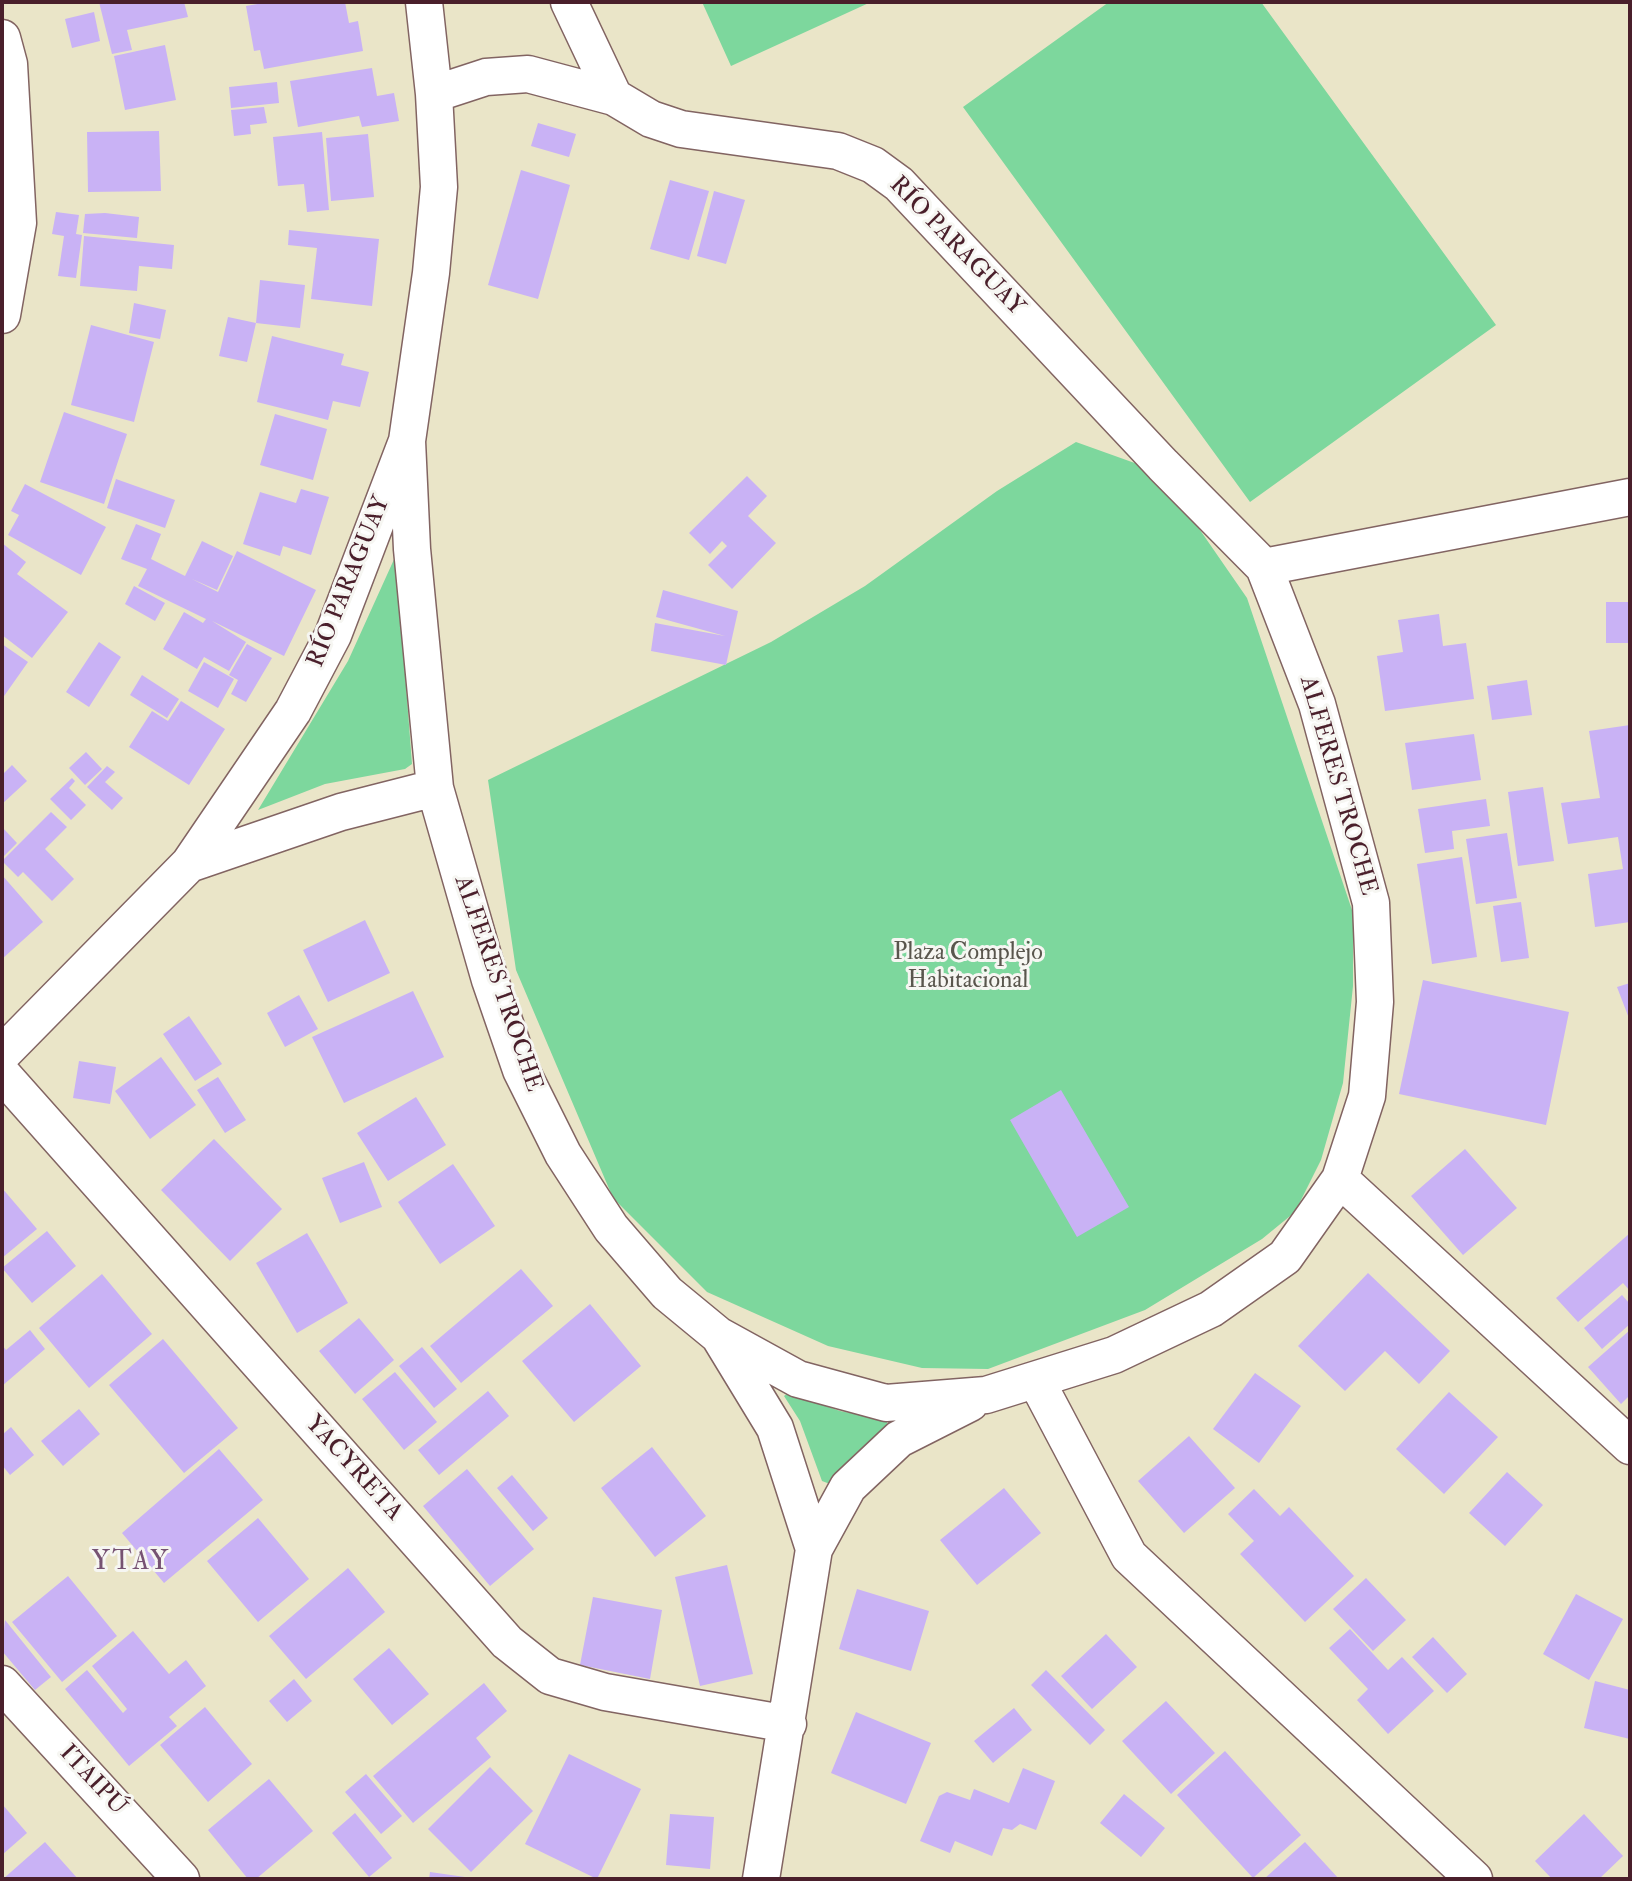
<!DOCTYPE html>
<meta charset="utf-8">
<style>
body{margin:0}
#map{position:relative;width:1632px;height:1881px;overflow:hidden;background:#eae5c8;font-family:"IM FELL Double Pica",serif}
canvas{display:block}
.frame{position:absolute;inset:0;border:4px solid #4a1f2b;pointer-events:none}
</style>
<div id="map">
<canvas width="1632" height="1881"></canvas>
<div class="frame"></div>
</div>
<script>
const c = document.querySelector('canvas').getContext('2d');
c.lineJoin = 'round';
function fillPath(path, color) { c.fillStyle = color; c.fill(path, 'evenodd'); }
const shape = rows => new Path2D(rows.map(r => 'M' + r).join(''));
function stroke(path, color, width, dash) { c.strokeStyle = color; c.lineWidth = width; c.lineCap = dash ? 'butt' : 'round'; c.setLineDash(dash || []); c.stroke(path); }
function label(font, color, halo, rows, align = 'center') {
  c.font = font + ' "IM FELL Double Pica",serif'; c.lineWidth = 6; c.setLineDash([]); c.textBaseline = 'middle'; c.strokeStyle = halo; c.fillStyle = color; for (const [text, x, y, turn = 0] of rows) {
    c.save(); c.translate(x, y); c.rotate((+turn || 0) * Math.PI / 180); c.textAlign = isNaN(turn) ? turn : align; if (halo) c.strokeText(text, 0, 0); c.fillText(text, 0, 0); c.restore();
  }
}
fillPath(shape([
 [702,2,871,2,731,66],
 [1109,2,1261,2,1496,325,1250,502,963,107],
 [1076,442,1143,466,1191,517,1247,598,1353,913,1353,986,1343,1083,1321,1160,1295,1212,1262,1239,1145,1310,988,1369,922,1368,828,1346,707,1292,613,1198,516,970,488,780,771,642,865,586,997,491],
 [396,555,412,764,405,769,325,784,258,810,348,661],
 [788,1393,840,1411,886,1420,888,1425,855,1454,830,1484,822,1481,800,1421,784,1396]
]), '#7dd79d');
fillPath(shape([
 [99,2,184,2,188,17,127,30,132,50,112,54],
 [269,2,345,2,349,23,358,21,363,51,264,69,260,50,254,51,246,6],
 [94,12,100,41,72,48,65,19],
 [165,45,176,100,125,110,114,56],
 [372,68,377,96,394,93,399,121,362,127,359,116,298,127,290,81],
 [277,82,279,103,231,108,229,87],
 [264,107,267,123,250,125,251,134,234,136,231,110],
 [538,123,576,134,569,157,531,146],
 [159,131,161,191,88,192,87,132],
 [322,132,329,210,307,212,304,184,278,186,273,137],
 [368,134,374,197,331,201,326,138],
 [521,170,570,185,538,299,488,285],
 [670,180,709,191,689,260,650,249],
 [714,191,745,200,726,264,697,256],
 [56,212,79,215,76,234,82,235,76,278,58,276,64,236,52,234],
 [105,213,139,217,137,238,83,233,85,214],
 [289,230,379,239,372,306,311,299,317,248,288,245],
 [84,236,174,245,172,269,139,266,137,291,80,286],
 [260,280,305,285,300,328,256,323],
 [134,303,166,310,160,339,129,333],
 [228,317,256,323,247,362,219,356],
 [91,325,154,342,134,422,71,405],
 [272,336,344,354,341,365,369,372,360,407,333,401,328,420,257,402],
 [64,412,127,434,104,504,40,482],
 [275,414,327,429,313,480,260,465],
 [747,476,767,496,748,516,776,543,732,589,708,565,727,546,722,541,710,554,689,533],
 [116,479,175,500,165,528,107,508],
 [25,484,106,527,81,575,8,535,19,515,11,511],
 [301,489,329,497,311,555,283,546,280,556,243,544,260,492,296,503],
 [136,524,161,534,151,559,185,576,202,541,233,556,217,590,192,579,218,592,237,551,316,590,284,656,212,621,246,642,229,671,204,657,197,669,163,649,184,612,203,623,206,619,138,586,147,569,121,559],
 [2,543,26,562,17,574,68,612,32,658,2,635],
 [134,586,165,603,155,621,125,604],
 [663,590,738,611,726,665,651,651,655,623,725,636,656,617],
 [1606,602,1630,602,1630,643,1606,643],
 [1439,614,1443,646,1466,643,1474,699,1385,711,1377,656,1403,652,1398,620],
 [99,642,121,657,89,707,66,692],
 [2,644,28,662,2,699],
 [247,644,272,658,246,702,231,694,238,680,229,675],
 [204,662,234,679,218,708,188,691],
 [142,675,179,699,167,718,130,695],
 [1527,680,1532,715,1492,720,1487,686],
 [181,701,225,729,189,785,129,747,152,711,168,721],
 [1630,725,1630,922,1595,927,1588,874,1623,869,1618,837,1568,844,1561,803,1600,798,1589,731],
 [1474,734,1481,780,1412,790,1405,743],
 [86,752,102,769,85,785,69,768],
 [12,765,27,781,2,804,2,775],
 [107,766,115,772,105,782,123,798,112,810,87,787],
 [72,778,75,781,69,788,86,805,71,820,50,799],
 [1543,787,1554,861,1518,866,1508,792],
 [1486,799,1490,826,1452,831,1454,849,1425,853,1418,809],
 [51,812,67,827,45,849,74,879,52,901,23,872,18,877,2,861],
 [2,827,17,843,2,858],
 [1507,833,1517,898,1476,904,1466,839],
 [1462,857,1477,957,1432,964,1417,864],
 [2,875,43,922,2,959],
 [1521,902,1529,958,1501,962,1493,906],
 [365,920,390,973,328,1002,303,950],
 [1423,980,1569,1012,1546,1125,1399,1094],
 [1630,983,1630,1021,1617,987],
 [413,991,444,1057,344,1103,312,1037],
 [299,995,318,1029,285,1047,267,1013],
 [189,1016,222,1064,195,1081,163,1034],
 [161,1057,196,1105,150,1139,115,1091],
 [79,1061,116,1067,110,1104,73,1098],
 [218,1077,246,1120,225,1133,197,1090],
 [1061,1090,1129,1207,1077,1237,1010,1120],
 [416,1097,446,1145,388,1181,357,1133],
 [214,1139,282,1209,230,1261,161,1190],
 [1465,1149,1517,1208,1463,1255,1411,1196],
 [364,1162,382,1207,340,1223,322,1178],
 [453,1164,495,1226,440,1264,398,1202],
 [2,1188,37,1229,2,1258],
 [47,1231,76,1266,32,1303,2,1268],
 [307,1233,348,1303,297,1333,256,1263],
 [1630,1233,1630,1291,1623,1283,1578,1322,1556,1298],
 [521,1269,553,1306,461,1383,430,1346],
 [1368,1273,1450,1351,1419,1384,1385,1351,1345,1391,1298,1346],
 [102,1274,152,1334,89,1388,39,1328],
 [1622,1295,1630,1304,1630,1324,1602,1349,1584,1328],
 [590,1304,641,1366,574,1422,522,1361],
 [359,1318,394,1360,355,1394,319,1351],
 [30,1330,45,1349,2,1386,2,1345,6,1350],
 [1630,1330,1630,1395,1621,1404,1588,1367],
 [163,1339,238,1428,184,1473,109,1385],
 [422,1347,457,1389,434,1408,399,1366],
 [395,1372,437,1422,404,1450,362,1399],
 [1255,1373,1301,1406,1259,1463,1213,1429],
 [488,1391,509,1416,439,1475,418,1450],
 [1449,1392,1498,1437,1444,1494,1396,1449],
 [79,1409,100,1434,63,1466,41,1441],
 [11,1427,34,1455,10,1475,2,1465,2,1435],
 [1189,1436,1235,1488,1184,1533,1138,1481],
 [652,1447,706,1516,655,1557,601,1488],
 [219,1449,263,1500,164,1583,122,1533],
 [467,1469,534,1549,490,1586,423,1506],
 [1507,1472,1543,1505,1505,1546,1469,1513],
 [512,1475,548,1518,533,1531,497,1488],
 [1004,1488,1041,1533,977,1585,940,1540],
 [1254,1489,1280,1516,1289,1507,1354,1576,1305,1622,1240,1554,1254,1541,1228,1514],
 [258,1518,309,1579,258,1622,207,1561],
 [727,1565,753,1674,700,1686,675,1577],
 [348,1568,385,1612,306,1679,269,1636],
 [68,1576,117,1636,62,1682,12,1622],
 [1366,1578,1406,1620,1373,1651,1333,1609],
 [857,1589,929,1611,911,1671,839,1649],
 [1576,1594,1623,1619,1589,1680,1543,1654],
 [593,1597,662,1610,650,1679,580,1665],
 [5,1620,51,1677,35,1690,2,1651],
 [1350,1629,1388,1670,1402,1657,1434,1691,1388,1734,1357,1700,1368,1689,1329,1648],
 [133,1631,169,1674,186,1660,206,1686,169,1717,177,1726,129,1766,65,1689,87,1670,123,1713,127,1709,92,1666],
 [1106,1634,1137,1667,1092,1709,1061,1676],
 [1433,1637,1467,1674,1447,1693,1412,1657],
 [389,1648,429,1694,392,1725,353,1679],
 [1046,1670,1105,1730,1090,1745,1031,1685],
 [294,1679,312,1701,287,1722,269,1701],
 [1595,1681,1630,1690,1630,1739,1584,1728],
 [484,1683,507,1711,476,1738,491,1757,413,1823,373,1776],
 [1166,1701,1215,1753,1171,1794,1122,1741],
 [205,1707,252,1764,208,1802,160,1745],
 [1014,1708,1032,1730,993,1763,974,1741],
 [856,1712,931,1743,906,1804,831,1773],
 [1225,1751,1301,1835,1253,1878,1177,1795],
 [569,1754,641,1789,597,1879,525,1844],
 [490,1767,533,1811,471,1872,428,1829],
 [1023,1768,1055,1781,1036,1830,1020,1824,1012,1830,1003,1828,992,1856,955,1841,950,1853,920,1841,939,1796,947,1792,970,1800,974,1789,1009,1803],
 [366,1774,402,1816,381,1834,345,1792],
 [269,1779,313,1831,256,1879,248,1879,208,1830],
 [1124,1794,1165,1828,1141,1857,1100,1823],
 [2,1804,27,1833,2,1855],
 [355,1813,392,1858,369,1877,332,1833],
 [670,1814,714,1817,710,1869,666,1865],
 [1584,1814,1623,1856,1599,1879,1552,1879,1535,1861],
 [45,1842,78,1879,3,1879],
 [1305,1842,1339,1879,1264,1879],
 [430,1872,465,1877,465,1879,429,1879]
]), '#c9b2f5');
const street = shape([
 [2,38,9,64,18,223,2,315],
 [434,94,486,77,528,74,614,97],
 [407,441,412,549,435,788,490,980,521,1070,563,1154,611,1228,667,1293,718,1335,798,1379,886,1403,986,1395,1114,1355,1211,1309,1285,1257,1340,1179,1367,1096,1375,1002,1371,903,1317,704,1264,567,1163,465,899,184,873,165,838,151,681,129,651,119,614,97,569,2],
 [1264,567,1630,497],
 [189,864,341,812,435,788],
 [2,1054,189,864,293,711,333,635,407,441,431,273,439,187,434,94,424,2],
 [2,1074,507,1642,550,1676,605,1692,788,1724],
 [1340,1179,1630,1446],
 [719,1336,775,1428,814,1549,761,1879],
 [1036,1380,1129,1556,1474,1879],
 [814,1549,848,1487,899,1439,970,1403],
 [2,1684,181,1879]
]);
stroke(street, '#826462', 39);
stroke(street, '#fff', 36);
label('24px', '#4a1f2b', '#f6f6f2', [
 ["RÍO PARAGUAY",956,247,46],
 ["RÍO PARAGUAY",350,582,-68],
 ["ALFERES TROCHE",1337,786,74],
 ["ALFERES TROCHE",497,984,71],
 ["YACYRETA",353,1469,48],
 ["ITAIPÚ",92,1781,47]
]);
label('24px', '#59564d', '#f6f6f2', [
 ["Plaza Complejo",968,954],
 ["Habitacional",968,982]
]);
c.letterSpacing = '2px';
label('26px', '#765272', '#f6f6f2', [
 ["YTAY",131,1563]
]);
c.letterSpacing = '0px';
</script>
